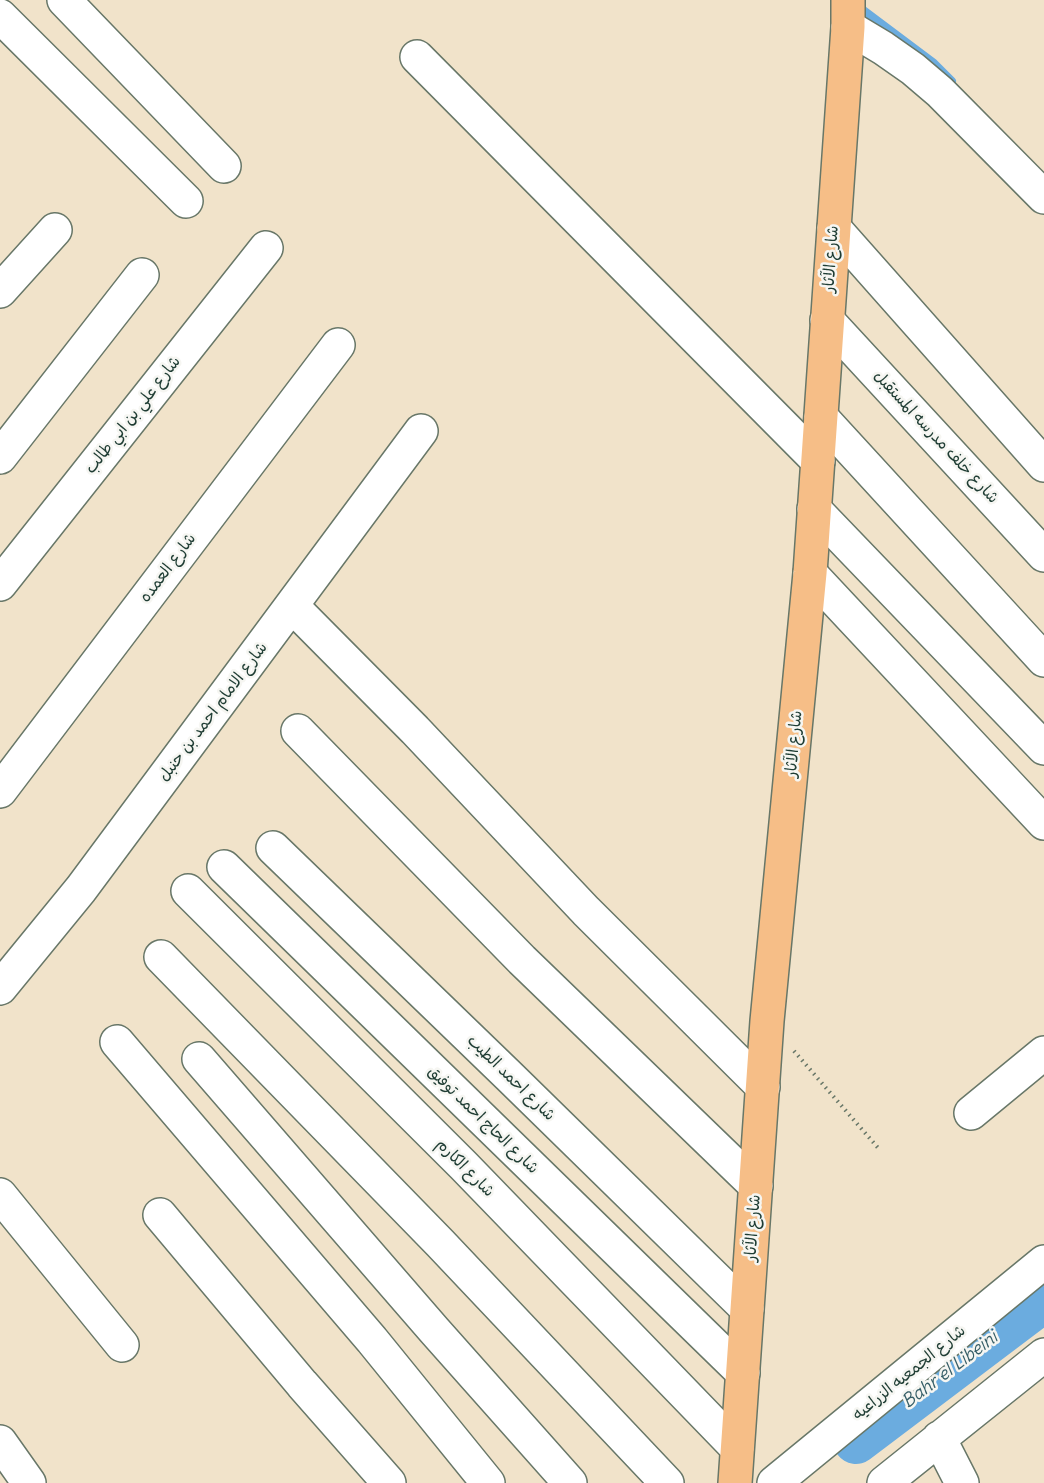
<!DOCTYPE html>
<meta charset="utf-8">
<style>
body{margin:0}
canvas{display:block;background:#f1e3ca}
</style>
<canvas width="1044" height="1483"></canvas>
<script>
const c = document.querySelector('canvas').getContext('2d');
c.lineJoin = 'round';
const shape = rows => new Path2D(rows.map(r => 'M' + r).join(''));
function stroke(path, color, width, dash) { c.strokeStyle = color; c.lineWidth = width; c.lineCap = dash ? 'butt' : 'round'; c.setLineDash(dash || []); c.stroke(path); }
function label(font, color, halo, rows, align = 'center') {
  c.font = font + ' Delius,"Playpen Sans Arabic",sans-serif'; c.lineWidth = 5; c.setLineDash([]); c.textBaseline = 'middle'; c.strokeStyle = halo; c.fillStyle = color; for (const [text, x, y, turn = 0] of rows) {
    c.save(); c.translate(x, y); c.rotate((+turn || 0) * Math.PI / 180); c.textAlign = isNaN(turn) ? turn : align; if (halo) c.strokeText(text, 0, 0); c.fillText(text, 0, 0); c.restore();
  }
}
stroke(shape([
 [858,6,934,63,952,81]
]), '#6bacdf', 8);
stroke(shape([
 [856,1441,1044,1299]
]), '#6bacdf', 46);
const minor = shape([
 [64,0,224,166],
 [0,16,186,201],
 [848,27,883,48,913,69,940,92,1044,197],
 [417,57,818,461],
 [834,228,1044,465],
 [0,291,55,230],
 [827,320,1044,555],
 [821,417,1044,660],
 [0,457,142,275],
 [814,509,1044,748],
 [810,573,1044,823],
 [0,584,266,248],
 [292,606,415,730,586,911,763,1087],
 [298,731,522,960,756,1186],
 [0,791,338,345],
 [273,848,510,1077,747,1309],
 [224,867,743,1373],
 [188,891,464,1166,737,1448],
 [161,957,440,1243,667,1483],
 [0,988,81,889,421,431],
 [117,1042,372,1340,488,1483],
 [199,1059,434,1330,570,1483],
 [971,1113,1044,1053],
 [0,1195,122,1345],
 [160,1215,302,1384,389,1483],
 [939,1438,962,1483],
 [0,1442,29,1483],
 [774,1483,1044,1262],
 [884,1483,1044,1355]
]);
const major = shape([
 [735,1483,767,1021,810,573,848,27,848,0]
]);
stroke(minor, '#687768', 36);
stroke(major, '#687768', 36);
stroke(shape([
 [794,1051,879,1149]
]), '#687768', 4, [1.5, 4.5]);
stroke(minor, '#fff', 33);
stroke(major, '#f6be87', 33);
label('16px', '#1f3d34', '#f6f6f2', [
 ["شارع الآثار",831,259,-86],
 ["شارع علي بن ابي طالب",133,415,-52],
 ["شارع خلف مدرسه المستقبل",936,437,47],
 ["شارع العمده",168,568,-53],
 ["شارع الامام احمد بن حنبل",213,712,-53],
 ["شارع الآثار",794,744,-85],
 ["شارع احمد الطيب",511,1078,44],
 ["شارع الحاج احمد توفيق",483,1120,44],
 ["شارع الكارم",465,1168,45],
 ["شارع الآثار",753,1228,-86],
 ["شارع الجمعيه الزراعيه",909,1373,-39]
]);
label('italic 18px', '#365e67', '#f6f6f2', [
 ["Bahr el Libeini",950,1370,-37]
]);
</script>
